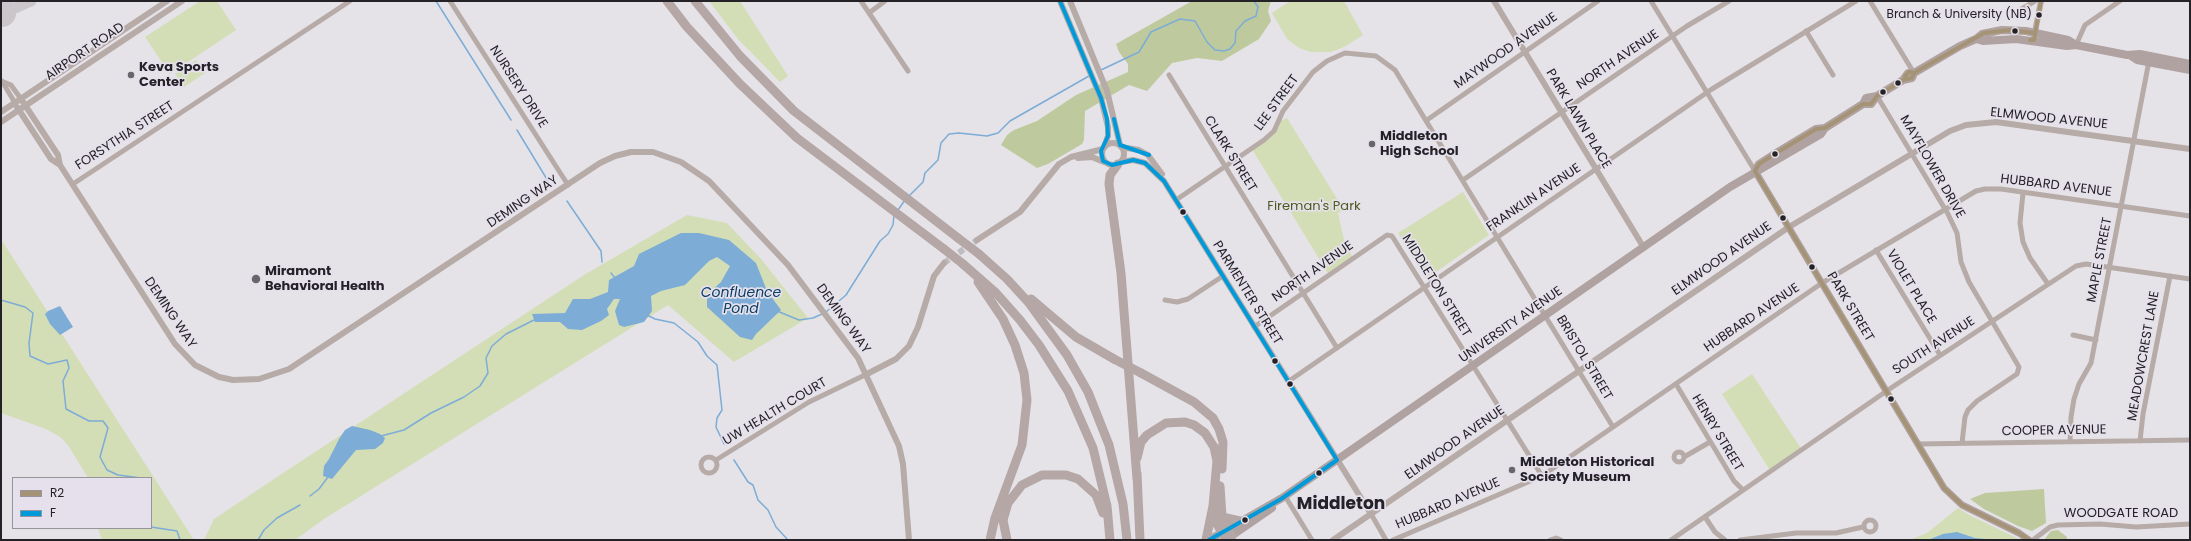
<!DOCTYPE html>
<style>
body{margin:0}
#map{position:relative;width:2191px;height:541px;overflow:hidden;background:#e5e3e8;font-family:Poppins,sans-serif}
canvas{display:block}
.frame{position:absolute;inset:0;border:2px solid #242226;pointer-events:none}
.legend{position:absolute;left:12px;top:477px;width:140px;height:52px;box-sizing:border-box;background:#e5e0eb;border:1px solid #98949c;margin:0;padding:5px 7px;list-style:none;font-size:12px;color:#242226}
.legend li{display:flex;align-items:center;gap:8px;height:20px}
.legend b{width:20px;border:1px solid #98949c}
</style>
<div id="map">
<canvas width="2191" height="541"></canvas>
<div class="frame"></div>
<ul class="legend">
<li><b style="height:5px;background:#a59375"></b>R2</li>
<li><b style="height:5px;background:#009ada"></b>F</li>
</ul>
</div>
<script>
const c = document.querySelector('canvas').getContext('2d');
c.lineJoin = 'round';
function fillPath(path, color) { c.fillStyle = color; c.fill(path, 'evenodd'); }
const shape = rows => new Path2D(rows.map(r => 'M' + r).join(''));
function stroke(path, color, width, dash) { c.strokeStyle = color; c.lineWidth = width; c.lineCap = dash ? 'butt' : 'round'; c.setLineDash(dash || []); c.stroke(path); }
function label(font, color, halo, rows, align = 'center') {
  c.font = font + ' Poppins,sans-serif'; c.lineWidth = 3.5; c.setLineDash([]); c.textBaseline = 'middle'; c.strokeStyle = halo; c.fillStyle = color; for (const [text, x, y, turn = 0] of rows) {
    c.save(); c.translate(x, y); c.rotate((+turn || 0) * Math.PI / 180); c.textAlign = isNaN(turn) ? turn : align; if (halo) c.strokeText(text, 0, 0); c.fillText(text, 0, 0); c.restore();
  }
}
fillPath(shape([
 [200,1,217,1,236,30,170,74,145,37],
 [709,1,740,1,788,76,780,82,738,39],
 [1290,1,1344,1,1363,35,1344,47,1331,52,1311,52,1299,48,1287,39,1272,13],
 [196,60,205,73,184,87,175,74],
 [1287,118,1344,210,1338,213,1345,244,1353,258,1329,275,1252,149,1264,140,1280,121],
 [1463,192,1489,235,1426,279,1398,233],
 [687,215,727,223,761,259,808,318,734,362,668,305,324,519,295,540,204,540,214,519,274,479,584,275],
 [1,239,194,540,102,540,98,528,151,528,151,478,88,478,68,445,60,437,46,429,1,413],
 [1752,374,1802,450,1771,472,1722,394],
 [1958,508,1971,516,2021,540,1909,540,1927,533]
]), '#d3deb7');
fillPath(shape([
 [1192,1,1271,1,1268,11,1271,21,1259,39,1222,61,1197,58,1172,63,1147,91,1129,85,1085,111,1084,140,1082,144,1048,164,1037,168,1001,145,1007,135,1014,130,1037,121,1076,95,1128,72,1128,64,1119,52,1116,44],
 [2044,489,2046,523,2032,531,2018,526,1984,509,1970,499,1985,493],
 [2058,530,2067,537,2067,540,2044,540,2051,531]
]), '#beca9e');
fillPath(shape([
 [681,233,699,233,729,240,756,263,767,291,781,310,756,334,752,340,740,337,707,307,707,295,721,282,730,266,717,257,709,261,685,285,661,291,651,296,652,311,644,322,624,327,619,325,615,311,620,299,614,299,607,309,609,315,601,321,582,330,568,329,560,322,535,322,532,314,565,313,573,299,590,299,608,292,609,280,634,266,639,254],
 [60,306,73,327,60,335,50,324,45,314,48,311],
 [352,426,370,430,380,434,385,438,383,443,375,449,356,450,332,479,323,476,324,466,329,459,339,439,345,430],
 [1957,532,1975,538,1996,540,1928,540,1943,534]
]), '#7dacd6');
stroke(shape([
 [436,1,511,120],
 [1101,70,1139,52,1151,32,1180,19,1195,21,1207,42,1215,50,1224,51,1230,49,1235,43,1236,31,1245,21,1256,16,1258,7,1254,1],
 [517,130,548,181],
 [909,196,923,182,925,173,938,160,941,143,949,134,959,133,987,136,998,133,1010,121,1089,76],
 [567,201,601,251,602,262],
 [898,210,905,200],
 [611,273,615,278],
 [1,300,25,307,33,313,29,343,30,356,48,364,67,360,69,368,63,381,66,409,89,421,103,421,108,428,100,457,107,470,118,475,141,478],
 [777,311,799,320,813,318,822,314],
 [826,312,846,295,880,241,888,234,893,225,894,215],
 [647,315,655,319,674,323,698,342,707,356,717,365,722,410,717,418,716,427,724,444],
 [381,436,404,430,431,413,464,397,480,386,488,373,486,358,492,346,506,334,536,319],
 [734,460,748,482,753,485,758,500,768,510,776,527,788,540],
 [310,496,319,489,328,477],
 [151,527,177,531,180,540],
 [258,540,264,530,277,518,300,505]
]), '#7dacd6', 1.5);
stroke(shape([
 [1,14,31,1]
]), '#cbc6c9', 11);
stroke(shape([
 [1,10,2,13]
]), '#cbc6c9', 28);
stroke(shape([
 [944,263,977,240]
]), '#bebcc1', 6, [6, 3]);
stroke(shape([
 [450,1,568,185],
 [861,1,908,71],
 [1651,1,1755,171],
 [1870,1,1914,73],
 [869,13,885,1],
 [2016,15,2020,10,2035,1],
 [1806,31,1833,75],
 [2076,45,2085,25,2120,1],
 [1169,75,1337,348],
 [1,81,11,85,21,99],
 [2,81,15,103],
 [1877,96,1948,214,1957,233,1961,262,1969,282,2019,367,2017,374,1977,401,1968,410,1965,417,1962,443],
 [1427,120,1598,1],
 [1463,180,1687,26,1729,1],
 [73,184,350,1],
 [2023,193,2020,223,2023,242,2030,258,2048,284],
 [1176,200,1264,140,1274,131,1283,111,1313,72,1327,61,1345,53,1376,56,1395,70,1613,427],
 [1876,250,1940,355],
 [1165,300,1177,302,1188,299,1223,276],
 [1254,327,1387,235,1392,236,1542,476],
 [2073,335,2096,340],
 [1289,381,1712,89,1856,1],
 [1676,384,1734,481,1743,490],
 [2140,441,2143,414,2170,276],
 [2070,442,2071,417,2074,399,2079,384,2091,363,2149,61],
 [1918,444,2190,440],
 '1674 457a5 5 0 1 1 10 0a5 5 0 1 1-10 0Z',
 [1684,457,1710,442],
 '701 465a8 8 0 1 1 16 0a8 8 0 1 1-16 0Z',
 [716,460,809,402,867,374],
 [1285,496,1312,540],
 [1371,514,1386,540],
 [1705,517,1715,532,1725,540],
 '1864 526a6 6 0 1 1 12 0a6 6 0 1 1-12 0Z',
 [1393,540,1542,476,1822,283,1976,191,1985,189,2001,189,2190,216],
 [1550,540,1556,538,1561,540],
 [1671,540,1891,388,2076,266,2086,264,2190,279],
 [1740,540,1796,533,1836,533,1863,527],
 [2033,540,2050,527,2058,525,2100,524,2136,527,2190,524]
]), '#b7aba8', 5);
stroke(shape([
 [1060,1,1101,98,1108,127,1108,136,1104,147],
 [1070,1,1107,91,1120,145],
 [1494,1,1644,248],
 [2034,37,2041,1],
 [21,99,58,155,60,165,175,344,195,365,219,377,233,380,259,379,289,369,600,163,615,156,631,152,653,152,681,162,709,181,788,265,858,358,899,446,903,464,909,540],
 [17,107,51,159,60,165],
 [1,112,167,1],
 [1,122,182,1],
 '1102 154a11 11 0 1 1 22 0a11 11 0 1 1-22 0Z',
 [1121,147,1139,150,1148,155,1162,174],
 [1078,158,1092,157,1104,162],
 [1121,162,1133,160,1145,163,1164,181,1371,514],
 [977,240,1020,212,1059,164,1071,157,1103,149],
 [867,374,896,359,909,346,918,327,934,276,944,263],
 [1333,540,1789,227,1950,131,1966,125,1996,122,2190,149]
]), '#b7aba8', 6);
stroke(shape([
 [1755,171,1944,488,1962,505,2019,533,2029,540]
]), '#aea09d', 7);
stroke(shape([
 [1976,39,1983,41,2016,39,2067,46,2076,45],
 [2131,56,2137,60,2190,70],
 [1903,80,1908,73,1914,73,1960,46,1976,39,1982,34,2002,30,2026,31,2068,40,2076,45,2127,55,2140,54,2190,64],
 [1863,104,1866,98,1877,96],
 [1755,171,1759,164,1773,155,1816,129,1825,128,1863,104,1871,104,1877,96,1903,80,1912,78,1914,73],
 [1227,539,1272,508],
 [1209,540,1282,498,1730,187,1821,134,1825,128]
]), '#b0a2a1', 8);
stroke(shape([
 [667,1,687,27,740,84,797,138,944,249],
 [695,1,740,56,794,111,958,238],
 [1118,164,1110,175,1109,184,1121,273,1137,479],
 [979,254,1007,279,1029,303,1067,355,1088,392,1109,445,1123,504,1127,540],
 [963,264,996,293,1020,320,1039,345,1068,391,1093,448,1107,506,1110,540],
 [978,282,1003,319,1015,345,1024,373,1027,400,1022,445,995,518,990,540],
 [1031,299,1076,337,1114,359],
 [1141,373,1194,402,1213,418,1219,429,1223,442,1222,469],
 [1137,458,1141,442,1147,435,1166,423,1185,422,1194,425,1205,433,1214,447,1217,461,1213,506,1206,540],
 [1137,473,1140,540],
 [1220,486,1222,517,1232,536],
 [1214,511,1218,526,1226,539],
 [1222,517,1240,521],
 [1007,540,1003,520,1008,503,1022,485,1042,475,1066,475,1078,479,1096,495,1103,513]
]), '#b4a7a5', 9);
stroke(shape([
 [958,238,979,254],
 [944,249,963,264],
 [1114,359,1141,373]
]), '#b4a7a5', 9);
stroke(shape([
 [2030,40,2034,40,2041,1],
 [1905,76,1909,72,1914,73,1984,33,2010,30,2035,33],
 [1755,171,1944,488,1962,505,2019,533,2029,540],
 [1755,171,1759,164,1773,155,1816,129,1825,128,1863,104,1871,104,1877,96,1903,80,1912,78,1914,73]
]), '#a59375', 4);
stroke(shape([
 [1060,1,1101,98,1107,119,1108,136,1101,151,1103,161,1112,165,1133,160,1145,163,1164,181,1337,460,1281,499,1209,540],
 [1114,119,1120,145,1149,155]
]), '#009ada', 4);
for (const [x, y, r, color] of [
 [2039,15,3.5,"#242226"],
 [2015,31,3.5,"#242226"],
 [131,75,4,"#68666a"],
 [1898,83,3.5,"#242226"],
 [1883,92,3.5,"#242226"],
 [1372,144,4,"#68666a"],
 [1775,154,3.5,"#242226"],
 [1183,212,3.5,"#242226"],
 [1783,218,3.5,"#242226"],
 [1812,267,3.5,"#242226"],
 [256,279,5,"#68666a"],
 [1275,361,3.5,"#242226"],
 [1290,384,3.5,"#242226"],
 [1891,399,3.5,"#242226"],
 [1512,470,4,"#68666a"],
 [1319,473,3.5,"#242226"],
 [1245,520,3.5,"#242226"]
]) { const dot = new Path2D(); dot.arc(x, y, r, 0, 2 * Math.PI); c.fillStyle = color; c.fill(dot); stroke(dot, '#e5e0eb', 1.5); }
label('12px', '#242226', '#e5e0eb', [
 ["Branch & University (NB)",2032,15]
], 'right');
label('13px', '#242226', '#e5e0eb', [
 ["MAYWOOD AVENUE",1506,51,-35],
 ["AIRPORT ROAD",85,52,-34],
 ["NORTH AVENUE",1618,60,-34],
 ["NURSERY DRIVE",518,87,57],
 ["LEE STREET",1277,103,-54],
 ["PARK LAWN PLACE",1578,119,59],
 ["ELMWOOD AVENUE",2049,119,6],
 ["FORSYTHIA STREET",125,136,-33],
 ["CLARK STREET",1230,154,58],
 ["MAYFLOWER DRIVE",1932,167,60],
 ["HUBBARD AVENUE",2056,186,7],
 ["FRANKLIN AVENUE",1534,198,-34],
 ["DEMING WAY",523,202,-34],
 ["ELMWOOD AVENUE",1722,259,-35],
 ["MAPLE STREET",2100,260,-79],
 ["NORTH AVENUE",1313,272,-35],
 ["MIDDLETON STREET",1436,286,58],
 ["VIOLET PLACE",1911,287,59],
 ["PARMENTER STREET",1247,293,58],
 ["PARK STREET",1850,307,59],
 ["DEMING WAY",170,313,56],
 ["HUBBARD AVENUE",1752,318,-34],
 ["DEMING WAY",843,319,54],
 ["UNIVERSITY AVENUE",1511,325,-35],
 ["SOUTH AVENUE",1934,346,-33],
 ["MEADOWCREST LANE",2144,356,-80],
 ["BRISTOL STREET",1584,358,59],
 ["UW HEALTH COURT",775,412,-31],
 ["COOPER AVENUE",2054,431,-1],
 ["HENRY STREET",1717,433,59],
 ["ELMWOOD AVENUE",1455,443,-35],
 ["HUBBARD AVENUE",1448,504,-23],
 ["WOODGATE ROAD",2121,514]
]);
label('bold 13px', '#242226', '#e5e0eb', [
 ["Keva Sports",139,68],
 ["Center",139,83],
 ["Middleton",1380,137],
 ["High School",1380,152],
 ["Miramont",265,272],
 ["Behavioral Health",265,287],
 ["Middleton Historical",1520,463],
 ["Society Museum",1520,478]
], 'left');
label('13px', '#4d5b1f', '#e5e0eb', [
 ["Fireman's Park",1314,207]
]);
label('italic 14px', '#0b3e66', '#e5e0eb', [
 ["Confluence",741,293],
 ["Pond",741,309]
]);
label('bold 17px', '#242226', '#e5e0eb', [
 ["Middleton",1341,505]
]);
</script>
